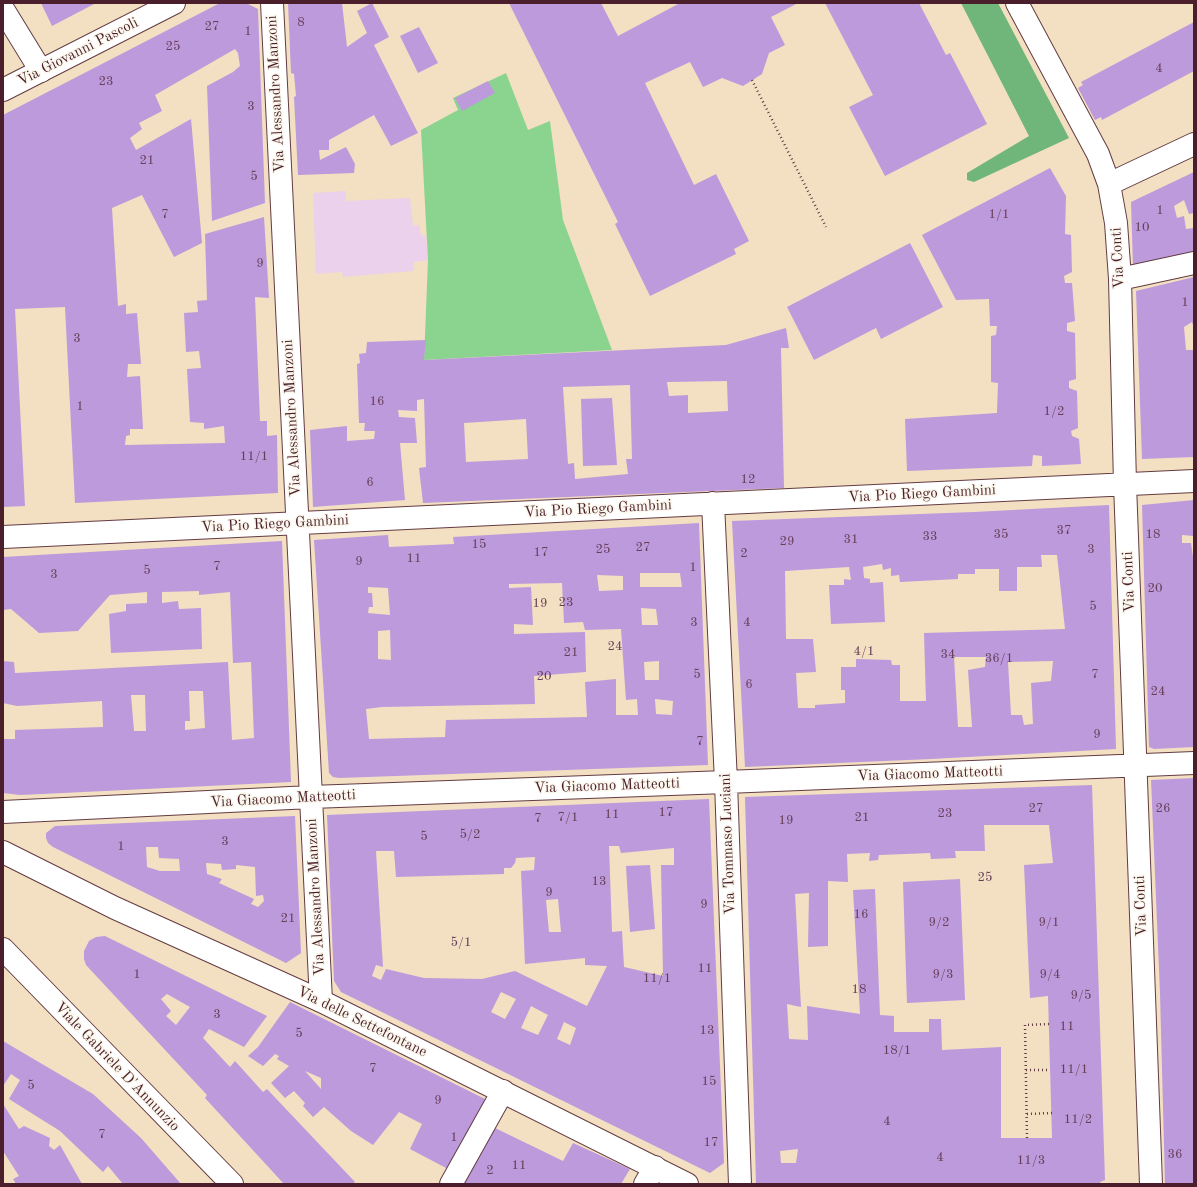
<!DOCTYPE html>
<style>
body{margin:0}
#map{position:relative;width:1197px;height:1187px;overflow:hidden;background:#f3dfc2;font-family:"Old Standard TT",serif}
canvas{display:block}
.frame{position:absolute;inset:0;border:4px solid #4a1f2b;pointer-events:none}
</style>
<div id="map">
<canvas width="1197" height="1187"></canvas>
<div class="frame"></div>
</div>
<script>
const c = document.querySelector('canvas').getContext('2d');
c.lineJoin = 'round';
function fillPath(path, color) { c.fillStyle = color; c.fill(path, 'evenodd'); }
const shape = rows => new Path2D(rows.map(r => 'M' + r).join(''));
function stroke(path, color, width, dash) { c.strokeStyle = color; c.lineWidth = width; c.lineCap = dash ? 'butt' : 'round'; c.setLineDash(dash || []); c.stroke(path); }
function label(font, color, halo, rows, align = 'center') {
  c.font = font + ' "Old Standard TT",serif'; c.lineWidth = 3; c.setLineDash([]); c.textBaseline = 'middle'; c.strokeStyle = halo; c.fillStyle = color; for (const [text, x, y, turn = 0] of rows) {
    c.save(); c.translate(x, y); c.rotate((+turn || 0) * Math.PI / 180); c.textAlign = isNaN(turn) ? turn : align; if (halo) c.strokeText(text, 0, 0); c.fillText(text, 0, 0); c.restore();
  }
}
fillPath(shape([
 [346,191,346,201,410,198,413,226,419,225,421,236,426,235,428,260,414,262,413,271,343,277,342,272,316,274,313,193]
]), '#ebd1eb');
fillPath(shape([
 [506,73,528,130,550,121,563,220,612,350,424,360,428,260,421,130,458,110,453,98]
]), '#8bd490');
fillPath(shape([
 [961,3,998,3,1069,138,974,182,967,180,967,173,1029,136]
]), '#70b67a');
fillPath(shape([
 [41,3,96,3,52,26],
 [220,3,246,3,258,9,265,203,212,221,207,86,233,72,240,66,238,53,235,49,155,95,162,111,139,123,142,129,130,138,136,150,191,119,202,243,174,257,142,195,112,208,118,306,126,304,126,314,137,313,141,364,128,364,127,377,140,376,143,429,130,429,130,435,126,436,125,445,225,443,224,426,204,429,204,423,190,422,187,369,201,368,199,351,186,352,184,313,198,312,197,301,207,300,205,234,264,217,269,298,255,297,260,421,267,421,267,436,277,435,278,493,75,503,65,307,15,309,25,506,3,507,3,115],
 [288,3,342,3,347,47,367,33,357,11,372,3,389,37,374,45,418,133,391,146,374,115,329,140,329,150,319,150,320,160,346,147,355,164,354,173,298,175,294,97,296,96,294,74,291,73],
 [509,3,601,3,618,36,680,3,798,3,771,17,785,45,769,53,762,74,743,86,722,78,703,87,690,62,645,83,694,185,716,174,749,241,734,249,736,254,650,296,615,224,618,222],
 [825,3,919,3,946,55,950,53,987,124,885,176,849,107,873,95],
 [1194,22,1194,71,1102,120,1101,117,1095,120,1078,88,1083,85,1081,82],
 [419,27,438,63,418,73,400,36],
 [488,81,495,93,462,111,455,98],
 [1050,168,1066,196,1065,234,1071,235,1072,272,1064,276,1065,283,1072,283,1075,321,1067,323,1067,331,1075,333,1076,379,1069,381,1069,388,1077,391,1078,428,1071,431,1072,436,1079,439,1081,464,1042,466,1042,456,1033,455,1032,466,907,471,905,419,997,413,998,383,991,382,991,336,996,335,997,326,990,326,989,299,956,300,922,235],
 [1194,172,1194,213,1189,214,1184,200,1174,206,1177,218,1184,216,1186,229,1194,228,1194,252,1133,266,1131,202],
 [910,243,943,307,881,339,876,328,814,360,787,307],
 [1194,277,1194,328,1192,322,1184,327,1186,350,1194,350,1194,457,1142,459,1136,291],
 [786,328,789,348,781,348,784,488,423,503,419,468,426,467,424,399,417,400,417,411,398,410,399,417,415,418,417,443,400,443,405,500,313,507,310,430,347,426,347,441,374,439,375,431,364,431,365,423,359,423,357,364,360,363,359,354,366,353,367,342,426,340,424,360,726,345],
 [727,381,728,411,688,413,688,395,669,396,667,382],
 [630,385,632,459,626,459,628,474,575,479,574,463,568,464,563,387],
 [526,419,528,459,466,462,464,423],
 [612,398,617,465,583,466,581,399],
 [1194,500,1194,536,1182,535,1182,543,1191,543,1193,557,1194,747,1154,749,1149,747,1142,505],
 [1109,505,1116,749,931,759,745,767,732,521,974,512],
 [1041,555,1057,555,1065,629,924,633,926,701,900,701,900,665,892,665,891,660,856,659,856,667,841,667,841,690,845,690,845,703,815,705,815,708,798,708,796,673,816,672,813,639,786,639,785,571,849,567,851,580,844,579,844,585,829,585,831,624,885,622,883,582,870,583,870,579,864,578,863,567,882,564,883,570,891,568,891,576,899,575,900,582,958,579,958,574,975,574,975,569,999,569,999,591,1017,591,1017,567,1042,567],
 [954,657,986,657,985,667,968,670,972,727,958,727],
 [1053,661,1051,681,1031,683,1033,724,1024,725,1022,715,1011,715,1008,662],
 [699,523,708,765,339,778,333,777,329,773,314,540,388,535,389,547,454,544,453,537],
 [640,573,680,573,682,587,640,587],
 [597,575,623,576,623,590,599,591],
 [562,583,564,623,583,622,585,630,621,629,626,700,637,699,638,715,616,715,616,679,585,682,587,717,446,720,445,737,369,739,366,709,382,707,535,704,534,676,586,672,585,632,514,634,514,624,533,625,531,587,509,588,509,584],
 [368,587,388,588,390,615,368,613,369,607,373,607,372,593,368,593],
 [641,608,656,609,658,625,642,625],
 [390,630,391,660,378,659,378,631],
 [659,661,659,680,645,680,644,662],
 [655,699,673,701,672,715,656,714],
 [282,541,291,782,42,794,20,795,3,793,3,739,15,739,15,730,103,727,102,701,17,706,3,703,3,661,14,662,15,673,228,662,232,740,254,738,251,662,233,663,230,592,199,595,199,591,162,592,162,603,178,601,179,609,201,608,202,649,111,653,109,614,126,611,126,604,147,603,147,592,110,595,78,631,39,633,11,609,3,610,3,557],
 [189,691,203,691,205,728,185,730,185,721,190,721],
 [131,695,145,695,146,731,134,731],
 [1194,778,1194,1184,1165,1184,1160,993,1151,780],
 [1092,785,1105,1180,1100,1182,1101,1184,756,1184,745,797],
 [984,825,1049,825,1053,863,1024,865,1030,998,1048,996,1052,1138,1001,1138,1001,1047,942,1050,941,1019,929,1019,929,1032,894,1032,894,1016,880,1015,875,889,853,890,860,1014,807,1006,808,1040,789,1039,787,1004,801,1007,795,894,809,893,808,947,828,946,828,881,848,882,847,854,870,853,869,861,878,860,879,855,930,853,931,859,956,858,955,851,985,851],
 [798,1149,796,1163,781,1163,780,1151],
 [709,799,724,1163,710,1173,341,992,334,981,327,815],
 [609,846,619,846,621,853,674,848,674,865,661,865,663,976,624,967,622,931,612,932],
 [376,851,394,851,396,877,504,874,504,868,511,868,515,863,516,858,535,857,534,870,521,871,525,964,585,958,585,965,607,966,587,1006,515,971,482,979,424,978,386,969,381,980,372,976,376,965,383,967],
 [558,899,561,932,549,932,546,900],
 [501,992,516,999,505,1019,491,1012],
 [531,1006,548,1015,538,1035,521,1028],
 [564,1022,576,1028,570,1045,557,1039],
 [295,816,301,953,286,963,53,847,48,843,46,838,46,833,55,826],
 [146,847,158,847,159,858,179,859,180,871,160,871,147,867],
 [206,863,221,864,222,870,236,869,236,865,255,867,256,896,263,895,264,901,258,907,251,904,254,899,219,883,222,879,207,874],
 [650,865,655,929,630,932,626,866],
 [960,879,965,1000,907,1003,903,882],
 [105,936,267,1016,244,1047,209,1029,203,1038,230,1067,235,1061,263,1092,267,1089,355,1182,352,1184,284,1184,205,1098,207,1095,86,965,84,959,84,951,89,941,96,937],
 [167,994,190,1007,176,1025,166,1016,171,1011,161,999],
 [290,1002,487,1100,448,1169,410,1149,422,1124,399,1112,373,1145,351,1131,324,1107,313,1117,303,1106,305,1103,294,1091,285,1098,271,1083,289,1066,277,1059,279,1056,275,1054,263,1066,248,1056,258,1047],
 [305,1071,321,1078,321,1089],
 [3,1041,93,1094,141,1138,181,1184,123,1184,108,1166,103,1172,60,1131,9,1099,20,1080,11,1074,3,1086],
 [3,1104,19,1129,24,1126,50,1138,49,1146,54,1150,60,1145,82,1184,16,1184,13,1179,19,1176,3,1151],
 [493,1127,563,1161,573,1143,630,1169,621,1184,570,1184,569,1183,568,1184,461,1184]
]), '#bc9adc');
const street = shape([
 [272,3,321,1001],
 [1017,3,1098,154,1109,184,1116,223,1120,279,1125,484,1151,1184],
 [3,9,41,71],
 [1109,184,1194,144],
 [1120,279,1194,263],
 [713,503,726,782,740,1184],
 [3,537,1194,481],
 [3,812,311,797,726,782,1194,763],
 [451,1184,503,1091],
 [645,1184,655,1167]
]);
const secondary = shape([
 [3,90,174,3],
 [3,852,115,908,321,1001,687,1184]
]);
const primary = shape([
 [3,949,232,1184]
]);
stroke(street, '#633c42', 24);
stroke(secondary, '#633c42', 24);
stroke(primary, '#633c42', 24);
stroke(shape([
 [752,80,826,227],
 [1026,1070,1050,1070],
 [1027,1114,1052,1113],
 [1027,1138,1025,1025,1049,1024]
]), '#633c42', 2.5, [1, 3]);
stroke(street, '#fff', 22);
stroke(secondary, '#fff', 22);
stroke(primary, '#fff', 22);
label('13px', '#663e57', null, [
 ["8",301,23],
 ["27",212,27],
 ["1",248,32],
 ["25",173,47],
 ["4",1159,69],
 ["23",106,82],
 ["3",251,107],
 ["21",147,161],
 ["5",254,177],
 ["1",1160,211],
 ["7",165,215],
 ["1/1",999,215],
 ["10",1142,228],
 ["9",260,264],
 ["1",1185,303],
 ["3",77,339],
 ["16",377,402],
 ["1",80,407],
 ["1/2",1054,412],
 ["11/1",254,457],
 ["12",748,480],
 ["6",370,483],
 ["37",1064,531],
 ["35",1001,535],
 ["18",1153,535],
 ["33",930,537],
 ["31",851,540],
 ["29",787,542],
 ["15",479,545],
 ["27",643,548],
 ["25",603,550],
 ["3",1091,550],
 ["17",541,553],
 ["2",744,554],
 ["11",414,559],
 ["9",359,562],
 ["7",217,567],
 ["1",693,568],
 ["5",147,571],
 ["3",54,575],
 ["20",1155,589],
 ["23",566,603],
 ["19",540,604],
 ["5",1093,607],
 ["3",694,623],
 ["4",747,623],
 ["24",615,647],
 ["4/1",864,652],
 ["21",571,653],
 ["34",948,655],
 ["36/1",999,659],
 ["5",697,675],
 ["7",1095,675],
 ["20",544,677],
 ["6",749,685],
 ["24",1158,692],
 ["9",1097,735],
 ["7",700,742],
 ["27",1036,809],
 ["26",1163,809],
 ["17",666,813],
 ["23",945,814],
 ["11",612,815],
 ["7/1",568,818],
 ["21",862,818],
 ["7",538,819],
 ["19",786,821],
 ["5/2",470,835],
 ["5",424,837],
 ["3",225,842],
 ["1",121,847],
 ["25",985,878],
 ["13",599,882],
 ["9",549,893],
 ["9",704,905],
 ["16",861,915],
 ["21",288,919],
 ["9/2",939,923],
 ["9/1",1049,923],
 ["5/1",461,943],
 ["11",705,969],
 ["1",137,975],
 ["9/3",943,975],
 ["9/4",1050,975],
 ["11/1",657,979],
 ["18",859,990],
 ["9/5",1081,996],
 ["3",217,1015],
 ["11",1067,1027],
 ["13",707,1031],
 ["5",299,1034],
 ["18/1",897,1051],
 ["7",373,1069],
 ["11/1",1074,1070],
 ["15",709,1082],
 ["5",31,1086],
 ["9",438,1101],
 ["11/2",1078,1120],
 ["4",887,1122],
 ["7",102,1135],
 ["1",454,1138],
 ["17",711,1143],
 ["36",1175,1155],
 ["4",940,1158],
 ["11/3",1031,1161],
 ["11",519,1166],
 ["2",490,1171]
]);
label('15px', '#4a1f2b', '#fbf7ec', [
 ["Via Giovanni Pascoli",78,52,-27],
 ["Via Alessandro Manzoni",276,94,-93],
 ["Via Conti",1118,258,-93],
 ["Via Alessandro Manzoni",292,418,-93],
 ["Via Pio Riego Gambini",922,494,-3],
 ["Via Pio Riego Gambini",598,509,-3],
 ["Via Pio Riego Gambini",275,524,-3],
 ["Via Conti",1129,582,-92],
 ["Via Giacomo Matteotti",930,774,-2],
 ["Via Giacomo Matteotti",607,786,-2],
 ["Via Giacomo Matteotti",283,799,-3],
 ["Via Tommaso Luciani",728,844,-92],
 ["Via Alessandro Manzoni",316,897,-93],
 ["Via Conti",1141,906,-92],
 ["Via delle Settefontane",362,1022,26],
 ["Viale Gabriele D'Annunzio",117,1067,46]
]);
</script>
